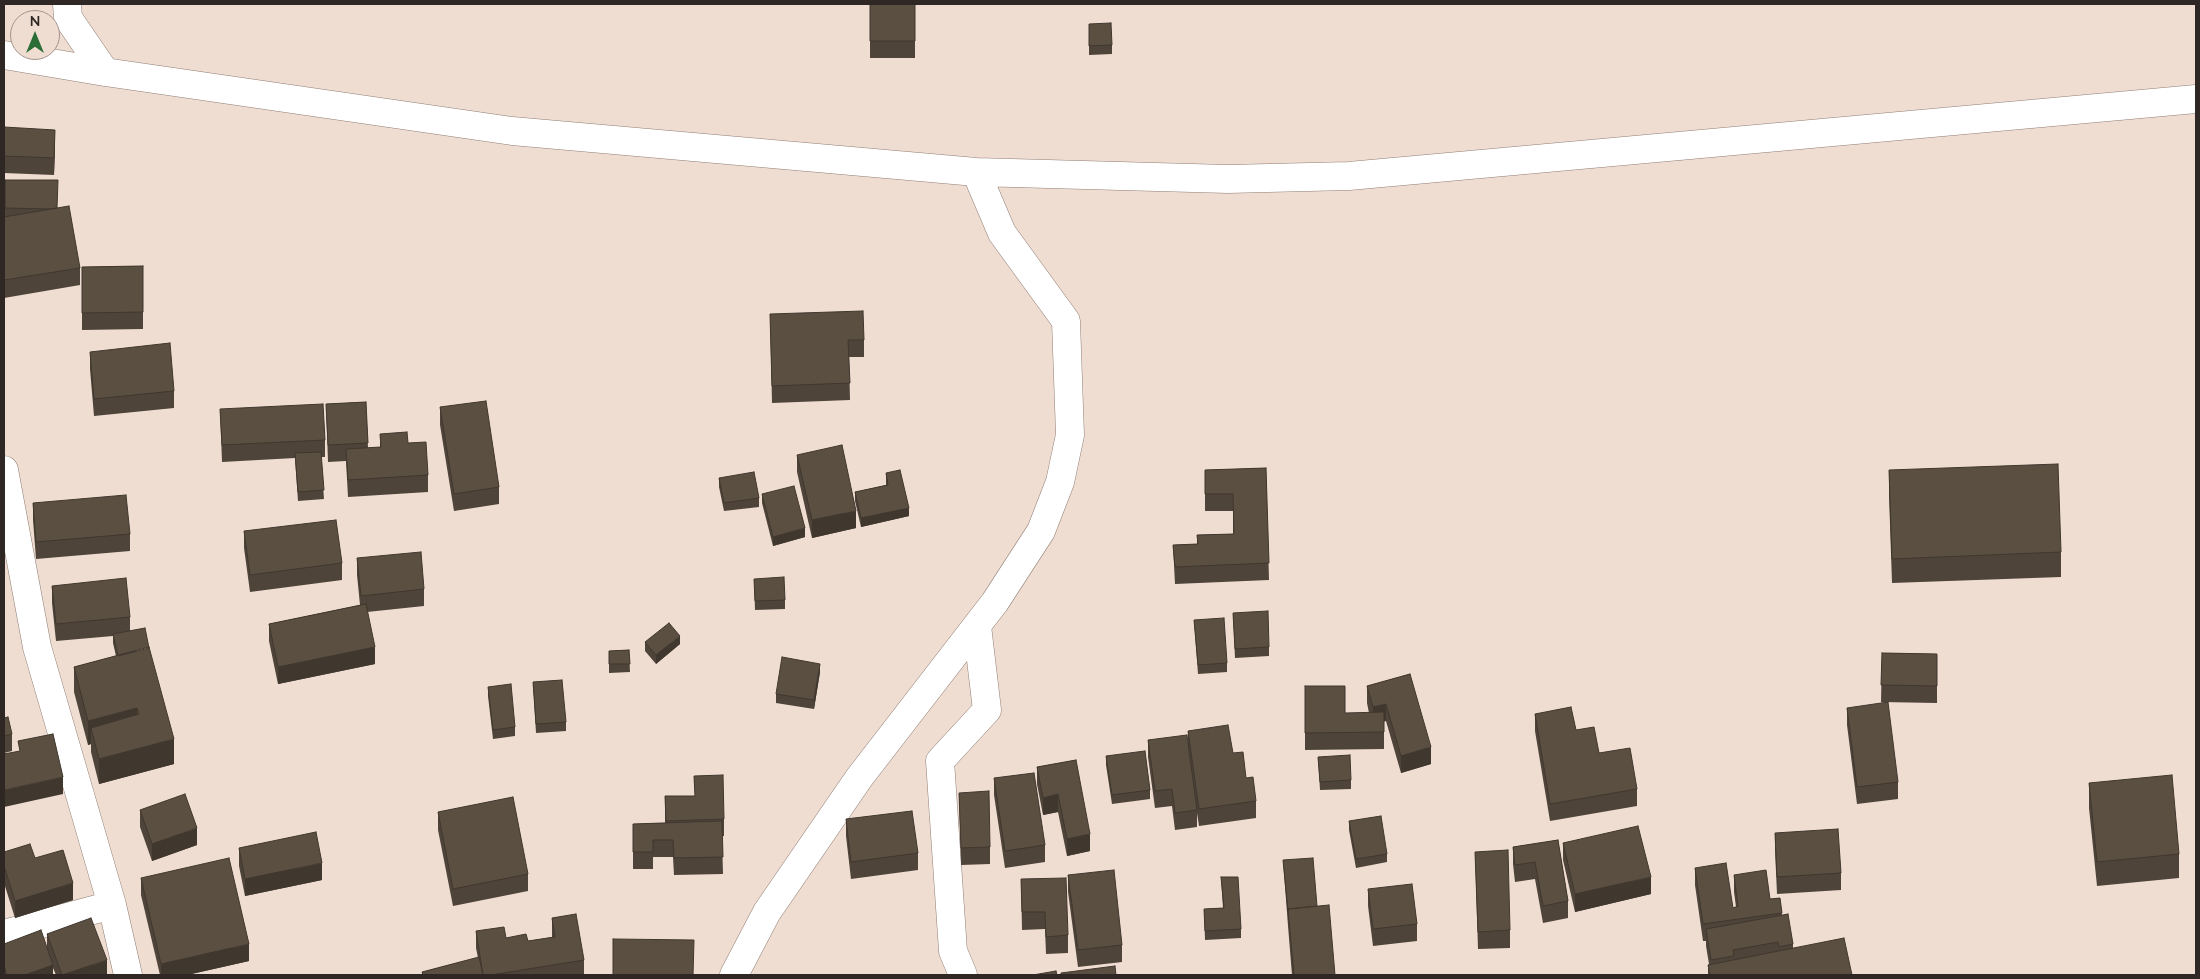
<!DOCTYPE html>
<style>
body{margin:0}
#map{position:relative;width:2200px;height:979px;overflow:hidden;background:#f0ddd2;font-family:Mulish,sans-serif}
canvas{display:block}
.frame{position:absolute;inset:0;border:5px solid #2e2723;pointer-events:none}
.north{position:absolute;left:10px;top:10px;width:50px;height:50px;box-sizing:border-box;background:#f0ddd2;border:1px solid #a2948c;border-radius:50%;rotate:0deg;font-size:14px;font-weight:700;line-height:20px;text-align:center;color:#2e2723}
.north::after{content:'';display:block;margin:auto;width:18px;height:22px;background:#2a6d37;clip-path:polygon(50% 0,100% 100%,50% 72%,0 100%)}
</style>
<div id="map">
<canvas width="2200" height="979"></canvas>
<div class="frame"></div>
<div class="north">N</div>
</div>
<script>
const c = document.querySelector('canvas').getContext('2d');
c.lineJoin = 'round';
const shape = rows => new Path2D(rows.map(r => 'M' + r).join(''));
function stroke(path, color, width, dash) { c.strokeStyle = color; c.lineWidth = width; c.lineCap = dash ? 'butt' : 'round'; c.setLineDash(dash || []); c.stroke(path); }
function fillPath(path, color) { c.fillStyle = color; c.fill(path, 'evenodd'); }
const street = shape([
 [67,4,68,18,105,72],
 [4,55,105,72,512,131,976,172,1228,179,1349,176,2196,99],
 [4,470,37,647,112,905,128,975],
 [4,934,112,905],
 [734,975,767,912,859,778,995,602,1041,531,1060,482,1070,435,1066,321,1002,233,976,172],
 [963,975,953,951,940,761,987,710,977,626]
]);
stroke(street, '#907e74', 29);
stroke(street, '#fff', 28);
fillPath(shape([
 [870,4,915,4,915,58,870,58],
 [1089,24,1112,45,1112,54,1089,55],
 [4,127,55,147,54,175,4,173],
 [5,180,57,208,80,268,80,285,4,298,4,217,5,216],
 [143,266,143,329,82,330,82,267],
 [770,314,864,340,864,357,849,357,850,400,772,403],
 [90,352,174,391,174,408,94,416,90,369],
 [366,402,368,448,380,447,380,434,408,443,428,475,428,492,348,497,346,461,328,462,326,404],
 [440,407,499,487,499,504,454,511,440,425],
 [220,409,325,440,325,457,321,457,324,499,298,501,295,458,222,462],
 [797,455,856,528,812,538,797,472],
 [1266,468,1269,580,1175,584,1173,545,1197,544,1197,535,1233,534,1233,511,1205,511,1205,470],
 [1889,470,2061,552,2061,577,1892,583,1889,495],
 [886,473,909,516,861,527,855,501,855,492,886,485],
 [719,478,759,498,759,507,724,511,719,487],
 [762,494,805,537,773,546,762,503],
 [33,503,130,534,130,551,36,559,33,520],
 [244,531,342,563,342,580,250,592,244,548],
 [357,558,424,589,424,606,367,612,375,664,278,684,269,641,269,624,360,605,357,575],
 [754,579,785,600,785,609,755,610],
 [52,586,130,617,130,631,174,764,99,784,91,752,91,744,88,745,74,692,74,667,116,656,113,643,113,636,56,641,52,603],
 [1233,613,1269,647,1269,656,1235,658],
 [1194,620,1227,663,1227,672,1198,674],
 [645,642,680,644,656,664,645,651],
 [629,650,630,672,609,673,609,651],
 [1882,653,1937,654,1937,703,1881,702],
 [820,672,814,709,776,703,776,694],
 [1410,674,1431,764,1401,773,1386,721,1384,721,1384,749,1305,750,1305,686,1345,713,1369,713,1367,703,1367,686],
 [533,682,566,722,566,731,536,733],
 [488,687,515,727,515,736,493,739,488,696],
 [1847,708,1898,782,1898,799,1857,804,1847,725],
 [1535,714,1576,730,1637,789,1637,806,1550,821,1535,731],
 [4,718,12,734,12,751,4,753],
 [1188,731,1233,753,1246,778,1256,801,1256,818,1199,826,1197,813,1197,827,1175,830,1172,806,1155,808,1148,757,1148,740,1188,744],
 [1106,756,1150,790,1150,799,1112,804,1106,765],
 [1318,757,1351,780,1351,789,1320,790],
 [1076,760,1090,851,1067,856,1058,812,1043,815,1037,784,1037,767],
 [694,776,724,819,724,836,722,836,723,874,674,875,673,857,653,857,653,869,633,869,633,824,665,823,665,796,695,796],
 [994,778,1045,845,1045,862,1005,868,994,795],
 [2089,783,2179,854,2179,878,2097,886,2089,808],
 [959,793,990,847,990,864,961,865],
 [140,810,197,845,152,861,140,827],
 [438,812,528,874,528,891,453,906,438,830],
 [846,819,918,853,918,870,851,879,846,836],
 [1349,821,1387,854,1387,862,1356,868,1349,830],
 [1775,833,1841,873,1841,890,1777,894,1775,850],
 [1558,840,1568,901,1568,918,1543,923,1535,879,1515,882,1513,864,1513,847],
 [1563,843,1651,894,1575,912,1563,860],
 [239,848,322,880,245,896,239,866],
 [4,852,35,858,73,900,15,918,4,883],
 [1475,852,1510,930,1510,948,1478,949],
 [1283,860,1317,906,1335,975,1292,975,1288,926],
 [1695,868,1733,908,1736,907,1734,892,1734,875,1770,899,1780,898,1782,915,1793,944,1793,948,1852,975,1708,975,1708,965,1709,964,1706,946,1706,941,1703,941,1695,885],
 [1068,875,1122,945,1122,962,1078,967,1068,892],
 [1221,877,1241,929,1241,938,1205,940,1204,909,1223,908],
 [141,878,249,961,187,975,160,975,141,895],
 [1021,879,1068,935,1068,953,1046,954,1045,929,1022,930],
 [1368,889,1417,924,1417,941,1373,946,1368,906],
 [552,918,584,960,584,975,422,975,422,972,478,958,476,948,476,931,506,938,528,941,552,937],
 [47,934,107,975,56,975,53,968,53,975,4,975,4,944,47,948]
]), '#4e4439');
fillPath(shape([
 [55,130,55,147,54,175,54,158],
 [909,508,909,516,861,527,861,518],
 [856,511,856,528,812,538,812,520],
 [805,528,805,537,773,546,773,537],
 [680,636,680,644,656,664,656,655],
 [375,647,375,664,278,684,278,667],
 [820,664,820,672,814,709,814,700],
 [1386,704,1386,721,1373,725,1373,707],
 [137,708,137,732,91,728,91,744,88,745,88,721],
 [174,739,174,764,99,784,99,759],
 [1431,747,1431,764,1401,773,1401,756],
 [63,777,63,794,4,807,4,790],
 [1058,794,1058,812,1043,815,1043,798],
 [197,828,197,845,152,861,152,844],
 [1090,834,1090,851,1067,856,1067,839],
 [322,863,322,880,245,896,245,879],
 [1651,877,1651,894,1575,912,1575,894],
 [73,883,73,900,15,918,15,901],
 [249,944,249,961,187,975,161,975,161,964],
 [107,960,107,975,64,975],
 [53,965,53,975,25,975]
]), '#40372e');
const building = shape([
 [870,4,915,4,915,41,870,41,870,4],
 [1111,23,1112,45,1089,46,1089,24,1111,23],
 [4,127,55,130,54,158,4,156,4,127],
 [5,180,58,180,57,208,50,209,5,208,5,180],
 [69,206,80,268,4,280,4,217,69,206],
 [143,266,143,312,82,313,82,267,143,266],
 [863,311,864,340,848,340,850,383,772,386,770,314,863,311],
 [170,343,174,391,94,399,90,352,170,343],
 [486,401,499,487,454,494,440,407,486,401],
 [366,402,368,443,328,445,326,404,366,402],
 [323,404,325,440,222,445,220,409,323,404],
 [407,432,408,443,426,442,428,475,348,480,346,449,381,447,380,434,407,432],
 [842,445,856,511,812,520,797,455,842,445],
 [321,452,324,490,298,492,295,453,321,452],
 [2058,464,2061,552,1892,559,1889,470,2058,464],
 [1266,468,1269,563,1175,567,1173,545,1198,544,1197,535,1234,534,1233,494,1205,494,1205,470,1266,468],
 [900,470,909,508,861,518,855,492,888,485,886,473,900,470],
 [754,472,759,498,724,503,719,478,754,472],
 [794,486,805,528,773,537,762,494,794,486],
 [126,495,130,534,36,542,33,503,126,495],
 [336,520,342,563,250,575,244,531,336,520],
 [421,552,424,589,361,596,357,558,421,552],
 [784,577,785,600,755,601,754,579,784,577],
 [126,578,130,617,56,624,52,586,126,578],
 [366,604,375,647,278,667,269,624,366,604],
 [1268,611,1269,647,1235,649,1233,613,1268,611],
 [1224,618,1227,663,1198,665,1194,620,1224,618],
 [669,623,680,636,656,655,645,642,669,623],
 [145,628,149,648,118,656,113,634,145,628],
 [149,647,174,739,99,759,91,728,139,714,137,708,88,721,74,667,149,647],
 [629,650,630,664,609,664,609,651,629,650],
 [1882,653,1937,654,1937,686,1881,685,1882,653],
 [782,657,820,664,814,700,776,694,782,657],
 [1410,674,1431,747,1401,756,1386,704,1373,707,1367,686,1410,674],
 [562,680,566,722,536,724,533,682,562,680],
 [511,684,515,727,493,730,488,687,511,684],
 [1305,686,1345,686,1345,713,1384,712,1384,732,1305,733,1305,686],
 [1888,702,1898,782,1857,787,1847,708,1888,702],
 [1571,707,1576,730,1594,727,1599,753,1630,748,1637,789,1550,804,1535,714,1571,707],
 [8,717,12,734,4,736,4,718,8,717],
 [1228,725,1233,753,1243,752,1246,778,1253,777,1256,801,1199,809,1188,731,1228,725],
 [53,734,63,777,4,790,4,754,20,751,18,741,53,734],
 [1187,735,1197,810,1175,813,1172,789,1155,791,1148,740,1187,735],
 [1145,751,1150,790,1112,795,1106,756,1145,751],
 [1350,755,1351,780,1320,782,1318,757,1350,755],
 [1076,760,1090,834,1067,839,1058,794,1043,798,1037,767,1076,760],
 [1034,773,1045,845,1005,851,994,778,1034,773],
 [723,775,724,819,666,821,665,796,695,796,694,776,723,775],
 [2172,775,2179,854,2097,862,2089,783,2172,775],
 [989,791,990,847,961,848,959,793,989,791],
 [185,794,197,828,152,844,140,810,185,794],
 [513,797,528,874,453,889,438,812,513,797],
 [912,811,918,853,851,862,846,819,912,811],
 [1381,816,1387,854,1356,859,1349,821,1381,816],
 [722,821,723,857,674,858,673,840,653,840,653,852,633,852,633,824,722,821],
 [1638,826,1651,877,1575,894,1563,843,1638,826],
 [1838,829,1841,873,1777,877,1775,833,1838,829],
 [316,832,322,863,245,879,239,848,316,832],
 [1558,840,1568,901,1543,906,1535,862,1515,865,1513,847,1558,840],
 [30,844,35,858,63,850,73,883,15,901,4,866,4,852,30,844],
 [1508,850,1510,930,1478,932,1475,852,1508,850],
 [229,858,249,944,161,964,141,878,229,858],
 [1313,858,1317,906,1288,909,1288,911,1283,860,1313,858],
 [1726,863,1733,908,1738,906,1734,875,1766,870,1770,899,1780,898,1782,913,1703,924,1695,868,1726,863],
 [1114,870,1122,945,1078,950,1068,875,1114,870],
 [1221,877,1238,877,1241,929,1205,931,1204,909,1224,908,1221,877],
 [1066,878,1068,935,1046,937,1045,912,1022,912,1021,879,1066,878],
 [1412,884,1417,924,1373,929,1368,889,1412,884],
 [1329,905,1335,975,1294,975,1288,909,1329,905],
 [576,914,584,960,491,975,483,975,476,931,504,927,506,938,526,934,528,941,555,937,552,918,576,914],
 [1788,914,1793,944,1779,947,1778,942,1733,950,1734,956,1711,960,1706,929,1788,914],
 [91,918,107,960,62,975,47,934,91,918],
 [41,930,53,965,25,975,7,975,4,966,4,944,41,930],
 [1844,938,1852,975,1710,975,1708,965,1844,938],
 [613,939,694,940,693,975,613,975,613,939],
 [479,957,483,975,423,975,422,972,479,957],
 [1115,966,1116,975,1061,975,1061,973,1115,966],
 [1056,971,1057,975,1033,975,1056,971]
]);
fillPath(building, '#5b4f42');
stroke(building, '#40372e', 1);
</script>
